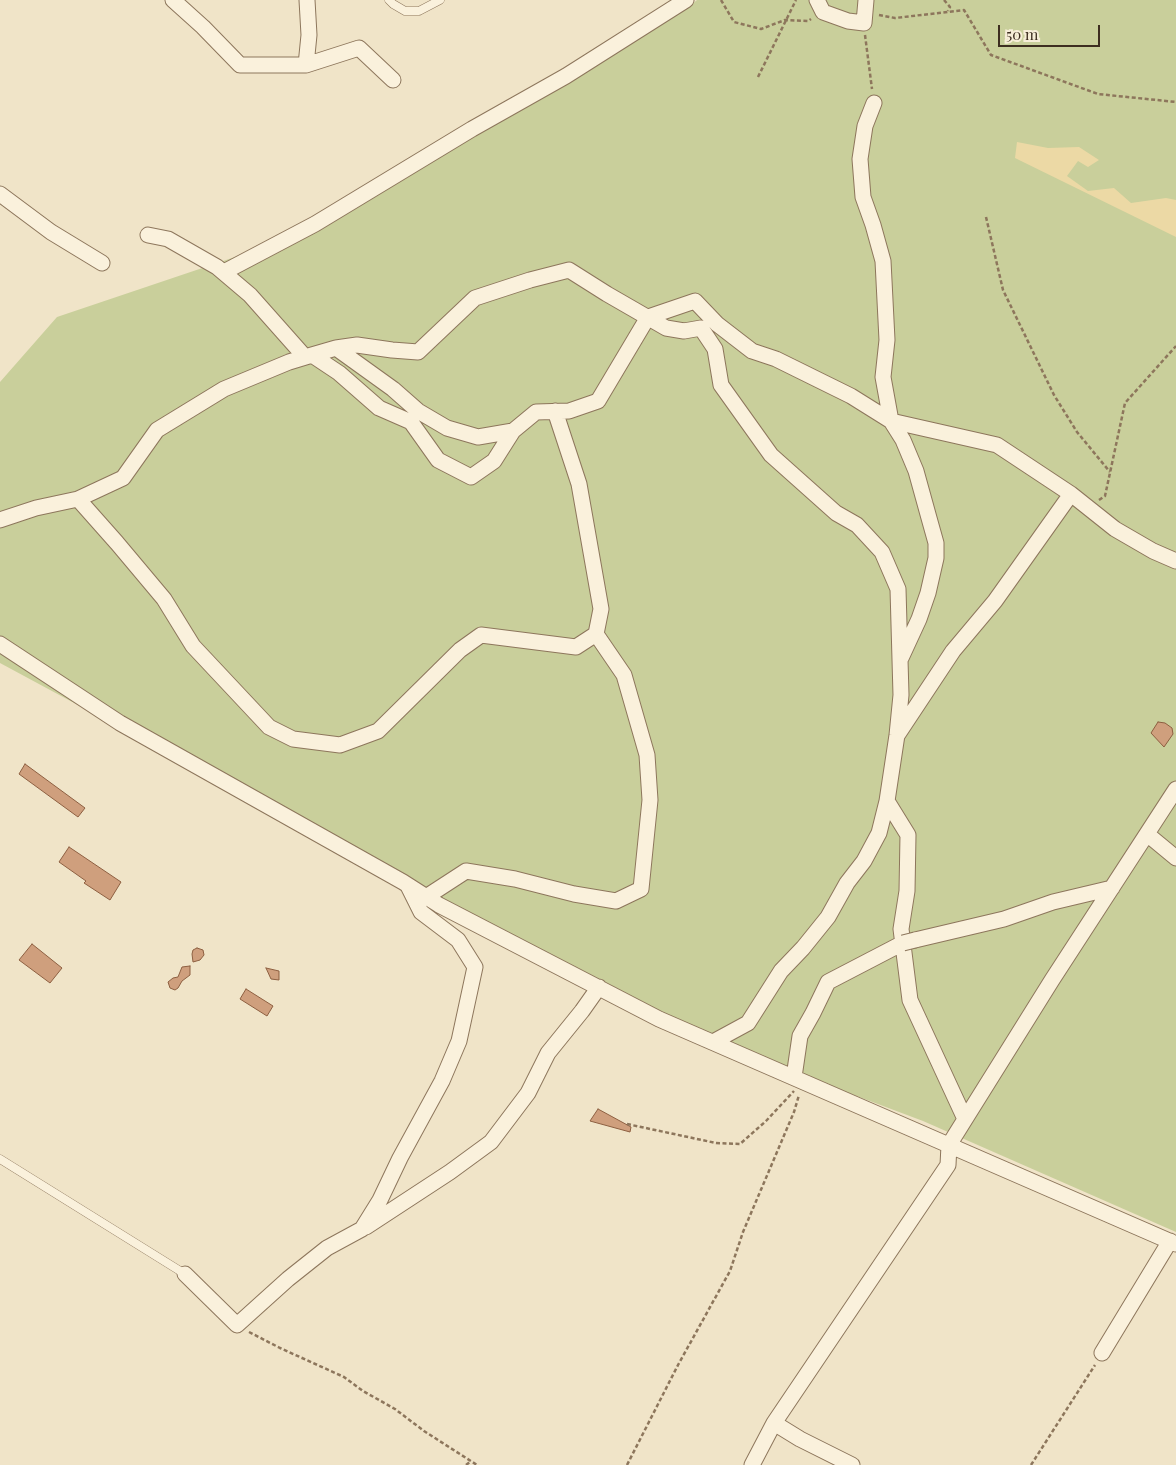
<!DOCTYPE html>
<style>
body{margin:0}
#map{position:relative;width:1176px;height:1465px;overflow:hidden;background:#f0e4c8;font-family:"Playfair Display",serif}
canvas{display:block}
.scale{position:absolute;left:998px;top:25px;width:102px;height:22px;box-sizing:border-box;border:2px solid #3d2e20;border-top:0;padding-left:6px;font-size:15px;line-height:18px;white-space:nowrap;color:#3d2e20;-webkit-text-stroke:4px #f7eed8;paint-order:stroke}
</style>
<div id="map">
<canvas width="1176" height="1465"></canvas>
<div class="scale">50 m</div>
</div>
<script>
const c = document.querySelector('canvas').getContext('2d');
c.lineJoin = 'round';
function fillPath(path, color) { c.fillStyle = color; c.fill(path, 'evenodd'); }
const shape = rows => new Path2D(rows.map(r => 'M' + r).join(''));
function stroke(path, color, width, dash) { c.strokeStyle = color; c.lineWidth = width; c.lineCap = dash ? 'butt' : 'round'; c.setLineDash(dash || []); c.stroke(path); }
fillPath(shape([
 [697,0,1176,0,1176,1232,923,1121,713,1042,484,924,0,663,0,382,57,317,327,226,690,6]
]), '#c9cf9b');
fillPath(shape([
 [1017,142,1048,148,1079,147,1099,160,1088,167,1078,161,1067,176,1088,191,1114,188,1131,203,1166,198,1176,200,1176,237,1015,158]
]), '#ecd9a5');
const building = shape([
 [1158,722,1165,723,1172,728,1173,734,1164,747,1151,733,1158,722],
 [25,764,85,808,78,817,19,774,25,764],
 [69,847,121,882,110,900,84,883,86,881,59,862,69,847],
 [32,944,62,968,50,983,19,960,32,944],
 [197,948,203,950,204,955,200,960,193,962,192,954,193,950,197,948],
 [190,966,190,975,182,981,178,988,175,990,170,988,168,982,173,978,178,977,182,967,190,966],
 [266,968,279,971,279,980,271,979,266,968],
 [246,989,273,1006,267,1016,240,999,246,989],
 [598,1109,631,1127,630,1132,590,1121,598,1109]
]);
fillPath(building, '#cf9f7d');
stroke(building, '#8d5f41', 1);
const service = shape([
 [389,0,393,4,405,11,419,11,440,0],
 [0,1159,185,1274]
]);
const minor = shape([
 [173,0,203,27,240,65,306,65,359,48,393,80],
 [817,0,823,12,848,21,864,23,866,0],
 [306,65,309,35,307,0],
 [874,103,865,126,860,159,863,197,873,225,883,261,887,340,883,377,891,421,997,445,1071,494,1115,529,1153,551,1176,561],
 [0,194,51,232,102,263],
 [148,235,168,239,217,267,250,295,305,357,336,348,393,389,418,411,447,428,478,437,513,431],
 [224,272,315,224,472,129,566,76,686,0],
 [336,348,357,345,392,350,418,352,475,298,530,280,569,270,607,294,666,328,684,331,701,328,715,349,721,385,771,455,836,513,857,525,882,552,898,589,901,695,897,735,887,801,908,835,907,891,901,929,910,1000,965,1119],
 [78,499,117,543,164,599,193,646,269,727,293,739,340,745,378,731,460,650,481,635,576,647,596,634,601,609,579,484,555,411],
 [0,520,36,508,78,499,123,478,157,430,224,389,289,362,312,355,339,373,379,408,411,422,438,460,471,477,494,461,513,431,536,412,569,411,598,401,648,317,695,301,717,324,752,351,776,359,851,396,891,421,903,440,916,471,929,518,936,543,936,558,928,593,919,619,901,658],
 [0,644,120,723,403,882,439,905,659,1019,1176,1244],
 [898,734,953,651,995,601,1071,494],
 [1147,834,1176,858],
 [426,897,466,871,515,879,574,894,616,901,641,889,650,800,647,755,624,675,596,634],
 [915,940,1004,919,1053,902,1112,888],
 [713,1042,748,1023,781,971,803,948,828,917,847,883,864,861,879,833,887,801],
 [794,1077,800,1036,813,1013,828,982,903,943],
 [366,1227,450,1172,491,1142,528,1093,548,1053,582,1011,599,987],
 [185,1274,237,1325,288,1279,327,1248,362,1229,380,1200,400,1158,442,1081,459,1041,475,967,458,940,421,912,408,886],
 [1102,1353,1170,1241],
 [752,1465,774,1423],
 [852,1465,800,1439,774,1423,948,1165,949,1145,1052,980,1176,789]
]);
stroke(service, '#8d765c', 9);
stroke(minor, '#8d765c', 17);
stroke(shape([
 [721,0,734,22,761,29,785,20,808,21,811,19],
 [944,0,950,7,948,11],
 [879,15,895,18,964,10,991,55,1098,94,1176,102],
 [865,35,872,89],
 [758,77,796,0],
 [986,217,1003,290,1054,395,1077,432,1110,472],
 [1099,500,1105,496,1125,403,1176,346],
 [627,1124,716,1143,740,1144,766,1121,794,1091],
 [249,1332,280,1348,344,1377,363,1391,395,1409,424,1431,477,1465],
 [466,1465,470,1462],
 [627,1465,678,1365,730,1271,743,1232,794,1112,799,1095],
 [1031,1465,1095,1365]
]), '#8d765c', 2.5, [4, 2.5]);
stroke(service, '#faf1dc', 8);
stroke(minor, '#faf1dc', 15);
const minorBridge = shape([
 [903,943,915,940]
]);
stroke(minorBridge, '#8d765c', 17, []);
stroke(minorBridge, '#faf1dc', 15);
</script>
